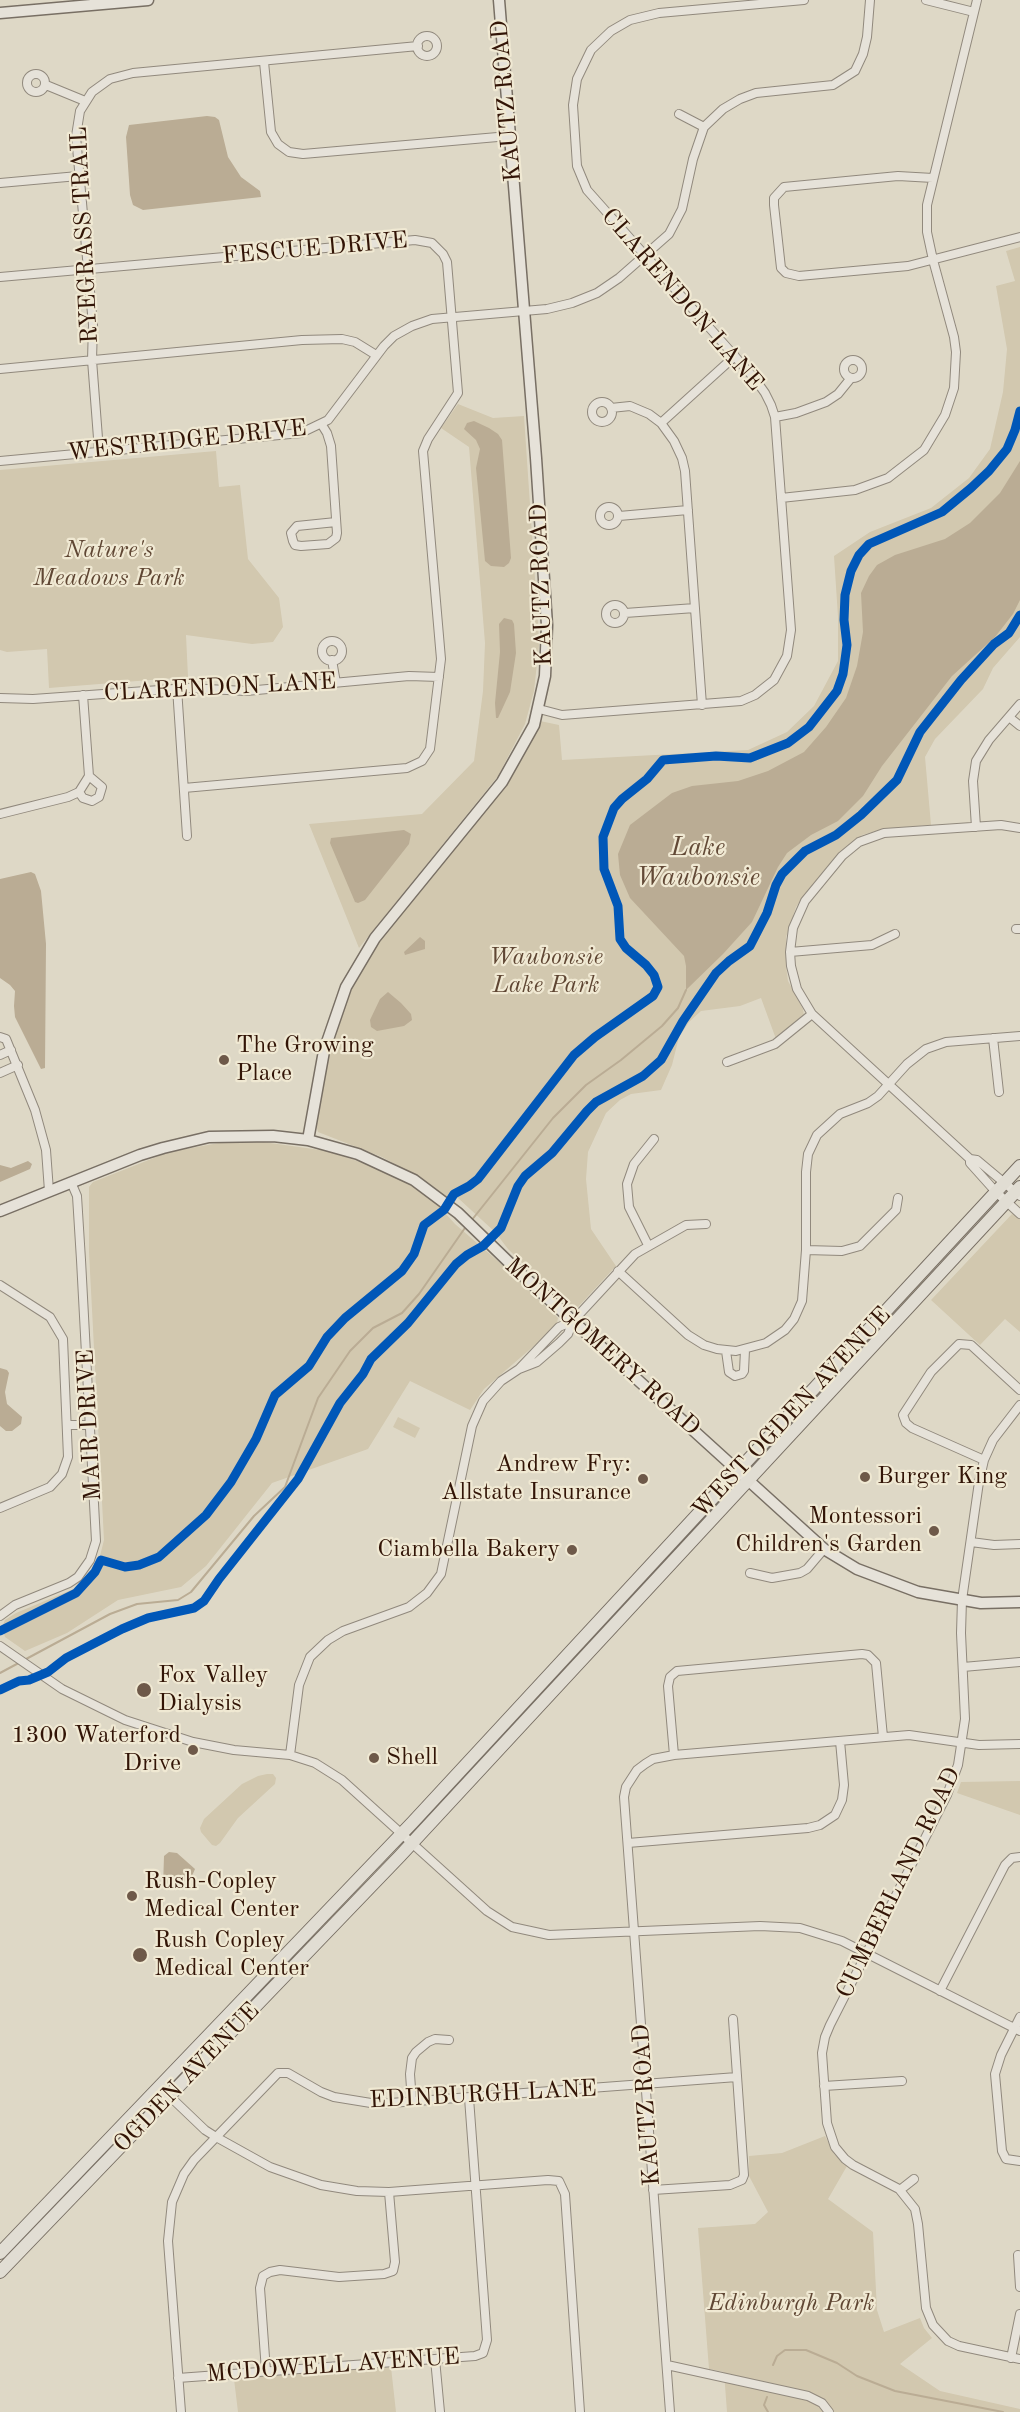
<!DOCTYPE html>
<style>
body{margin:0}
canvas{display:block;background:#ded8c6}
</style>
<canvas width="1020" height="2412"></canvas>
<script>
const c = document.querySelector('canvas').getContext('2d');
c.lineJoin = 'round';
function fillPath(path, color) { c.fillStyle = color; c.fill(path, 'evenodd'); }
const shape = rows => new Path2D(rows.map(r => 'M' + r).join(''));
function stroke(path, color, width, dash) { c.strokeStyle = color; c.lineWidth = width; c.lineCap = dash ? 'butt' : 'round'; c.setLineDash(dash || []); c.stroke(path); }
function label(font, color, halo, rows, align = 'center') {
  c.font = font + ' "Old Standard TT",serif'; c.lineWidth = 4.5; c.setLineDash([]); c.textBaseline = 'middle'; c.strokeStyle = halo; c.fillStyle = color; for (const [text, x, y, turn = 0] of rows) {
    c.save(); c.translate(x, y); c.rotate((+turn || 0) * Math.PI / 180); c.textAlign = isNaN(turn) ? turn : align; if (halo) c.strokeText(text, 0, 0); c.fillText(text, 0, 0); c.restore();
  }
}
fillPath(shape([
 [1020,247,1020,637,993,668,983,689,935,739,925,757,931,825,882,829,862,835,837,855,807,891,796,907,786,937,786,966,788,981,803,1009,804,1016,776,1039,761,998,740,1006,701,1011,689,1022,679,1037,672,1065,661,1090,631,1094,620,1100,606,1113,588,1152,586,1179,591,1229,616,1266,577,1308,569,1309,508,1249,495,1232,458,1198,447,1197,415,1175,382,1157,318,1132,316,1124,329,1055,339,1018,354,982,377,943,504,787,521,760,540,721,559,725,562,760,748,750,787,732,814,706,838,661,838,617,834,556,870,532,931,508,969,478,990,449,1003,392,1007,349,996,286,1015,281,1006,251],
 [458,404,493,418,524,416,538,623,539,645,534,691,525,724,498,776,359,948,309,824,422,814,474,761,483,691,485,643,469,447,441,428],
 [216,451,219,487,240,485,248,559,279,598,283,627,273,642,252,644,186,635,188,677,49,688,47,649,7,652,0,650,0,470],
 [263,1142,328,1151,380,1169,407,1182,437,1204,455,1224,507,1269,558,1318,557,1323,535,1345,484,1389,470,1410,410,1381,368,1449,272,1483,206,1566,181,1587,118,1600,67,1633,25,1651,5,1637,2,1627,5,1620,16,1613,76,1588,98,1564,104,1540,89,1252,89,1187,93,1182,169,1152,219,1143],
 [1012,1214,1020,1218,1020,1332,1005,1319,980,1345,931,1300],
 [927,1274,929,1276,907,1301,844,1370,841,1368],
 [398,1417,420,1428,415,1438,393,1427],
 [267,1774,273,1774,276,1778,275,1784,238,1818,220,1843,216,1846,212,1845,201,1832,200,1828,204,1819,242,1784,258,1776],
 [1020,1781,1020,1815,957,1793,961,1782],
 [361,1885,318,1935,222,2034,273,1975],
 [825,2136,834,2154,847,2166,828,2199,873,2232,877,2310,884,2332,920,2318,924,2328,932,2338,900,2364,940,2391,1020,2409,1020,2412,727,2412,724,2372,709,2369,698,2228,755,2224,768,2212,749,2176,749,2156,782,2153],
 [391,2367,396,2412,238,2412,234,2379]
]), '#d2c8af');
fillPath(shape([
 [207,116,215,117,219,120,228,157,241,177,260,191,261,197,143,210,133,205,130,195,126,137,129,125],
 [474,421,489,428,498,434,502,440,511,558,509,563,504,567,491,566,485,561,476,468,480,449,476,440,464,429,467,423],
 [1020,461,1020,600,1013,614,995,637,952,676,882,766,863,796,838,821,811,835,787,853,778,867,752,922,723,954,686,990,686,966,684,956,630,898,620,875,618,854,630,825,672,793,692,786,738,781,768,771,804,752,826,727,846,698,857,666,863,632,861,593,869,576,877,565,895,555,945,539,970,523,1000,493],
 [504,618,512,620,514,624,516,653,510,692,498,718,496,718,495,703,500,652,499,624],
 [404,830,411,834,409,844,365,900,358,903,355,902,330,843,331,838],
 [31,872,35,874,41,891,46,944,45,1068,41,1069,15,1017,14,1006,15,991,10,985,0,978,0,879],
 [420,937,425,941,425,949,405,955,404,952],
 [388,992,401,1003,411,1014,412,1020,404,1026,377,1031,371,1027,370,1020,380,999],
 [28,1161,32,1164,30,1169,0,1182,0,1165,11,1168],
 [0,1368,7,1370,9,1373,5,1392,7,1404,22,1417,21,1424,12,1431,6,1431,0,1426],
 [169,1852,177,1853,195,1869,192,1876,182,1883,163,1887,164,1856]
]), '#baac94');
stroke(shape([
 [471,1221,553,1118,586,1085,621,1060,662,1026,678,1008,686,990],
 [0,1673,110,1614,137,1604,178,1600,191,1592,254,1516,285,1487,318,1398,350,1351,373,1328,402,1313,419,1294,467,1225],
 [773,2365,777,2356,785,2350,806,2350,837,2363,857,2376,895,2391,1003,2412],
 [767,2397,764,2405,768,2412]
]), '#baac94', 2);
const street = shape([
 [926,0,974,12],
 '417 46a10 10 0 1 1 20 0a10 10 0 1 1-20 0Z',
 [264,62,271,132,278,144,289,152,303,154,509,136],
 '27 83a9 9 0 1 1 18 0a9 9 0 1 1-18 0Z',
 [46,85,85,101],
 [679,114,704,127],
 [933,178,898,176,784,187,774,198,774,205,781,268,786,273,799,276,908,266,1020,237],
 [0,183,78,176],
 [0,277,415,240,432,243,443,254,447,262,458,393,428,439,423,451,441,659,430,749,422,761,407,768,184,788],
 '844 369a9 9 0 1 1 18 0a9 9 0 1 1-18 0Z',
 [0,369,302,340,342,339,355,342,376,355],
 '592 412a10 10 0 1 1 20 0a10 10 0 1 1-20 0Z',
 [611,408,630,406,649,414,661,423,674,441,682,458,685,471,702,705],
 [775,417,796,413,826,402,838,394,851,378],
 [661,423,735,356],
 [322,425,327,433,331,446,337,533,336,538,328,544,301,546,295,545,293,541,291,533,297,526,336,522],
 [99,451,92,360,93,325,76,136,80,111,92,92,110,79,133,73,418,46],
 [0,461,301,433,328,420,384,346,394,336,412,326,432,319,547,309,572,303,597,293,619,278,669,234,682,209,693,159,704,127,723,109,740,99,756,93,833,85,855,71,863,54,867,37,870,0],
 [781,498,855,490,888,478,924,450,945,415,954,388,956,352,954,337,933,260,927,232,927,205,977,0],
 '600 516a9 9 0 1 1 18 0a9 9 0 1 1-18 0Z',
 [619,516,688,510],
 '606 614a9 9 0 1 1 18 0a9 9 0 1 1-18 0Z',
 [625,613,695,608],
 '322 651a10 10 0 1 1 20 0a10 10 0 1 1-20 0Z',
 [332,660,336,683],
 [177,688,187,836],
 [0,698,33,699,188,688,246,691,409,676,439,677],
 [539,709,562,715,741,701,755,695,774,680,787,656,791,630,775,417,771,405,765,393,755,379,587,190,577,166,573,105,577,79,591,50,611,31,630,20,659,13,804,0],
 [1009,717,1020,726],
 [79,792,83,798,92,801,99,797,102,787,89,776],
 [0,814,68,797,79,792,89,776,83,695],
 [976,827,973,781,976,761,989,740,1020,704],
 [1020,828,1001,825,884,833,859,842,842,856,805,901,793,928,790,952,791,966,797,989,812,1014,970,1159,970,1163,996,1192,1020,1214],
 [1016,929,1020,929],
 [790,952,872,945,895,934],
 [0,1037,6,1039,35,1110,46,1150,49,1191],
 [993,1038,999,1092],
 [0,1055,11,1050],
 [727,1062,775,1044,812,1014],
 [0,1073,18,1065],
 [970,1159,977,1160,1020,1196],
 [648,1245,629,1207,627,1184,634,1164,654,1139],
 [806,1250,842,1251,860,1246,896,1210,898,1198],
 [618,1271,688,1335,704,1345,717,1349,736,1351,766,1343,785,1330,794,1319,802,1301,806,1250,806,1172,808,1154,817,1135,840,1114,868,1103,878,1096,907,1064,926,1049,946,1042,1020,1036],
 [0,1285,50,1317,63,1339,68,1457,62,1474,50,1487,0,1508],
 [726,1351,729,1372,735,1376,742,1374,744,1371,745,1350],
 [519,1369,559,1327,573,1321],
 [1020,1405,993,1440,984,1460,979,1482,962,1600,961,1633,965,1719,958,1765,947,1795,830,2025,825,2037,822,2053,827,2123,835,2147,845,2159,853,2165,899,2189,915,2209,918,2224,926,2308,933,2325,948,2341,959,2346,1020,2359],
 [67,1425,91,1425],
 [984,1460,912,1428,906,1423,903,1415,931,1372,959,1344,971,1345,1020,1390],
 [971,1542,994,1545,1020,1544],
 [750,1573,772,1578,800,1573,807,1569,824,1549],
 [0,1616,15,1605,69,1583,78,1577,90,1560,96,1541,81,1260,77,1196,71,1182],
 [0,1646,62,1689,125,1720,193,1742,234,1750,290,1755,315,1763,342,1780,487,1911,512,1927,549,1935,760,1926,800,1928,842,1941,1020,2031],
 [963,1667,1020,1662],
 [290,1755,299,1685,310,1657,328,1640,343,1631,409,1607,427,1593,441,1574,472,1426,483,1401,501,1381,519,1369,537,1362,559,1343,568,1334,573,1321,635,1254,686,1225,706,1224],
 [674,1755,668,1686,670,1677,677,1671,862,1654,868,1655,876,1663,883,1737],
 [628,1843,808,1828,820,1825,835,1815,842,1800,844,1785,840,1741],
 [940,1991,1005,1865,1012,1858,1020,1857],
 [1020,2017,1001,2055,995,2074,1002,2151,1006,2159,1020,2161],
 [824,2086,902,2081],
 [160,2087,205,2130,216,2137,270,2167,321,2185,357,2191,389,2192,548,2180,559,2181,565,2194,580,2412],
 [412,2102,410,2074,412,2058,416,2052,428,2042,435,2039,449,2040],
 [653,2190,730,2185,742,2180,744,2175,733,2019],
 [900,2190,914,2179],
 [1018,2255,1020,2287],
 [1011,2358,1020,2314],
 [435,2359,440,2412],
 [667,2365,808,2396,822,2403,829,2412],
 [266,2371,260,2288,263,2276,270,2272,280,2270,339,2277,384,2274,393,2271,395,2262,389,2192],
 [178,2378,475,2356,483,2353,487,2340,469,2098],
 [181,2412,168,2241,172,2202,184,2174,194,2160,278,2073,288,2073,321,2092,334,2097,377,2104,737,2077],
 [670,2412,624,1797,626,1787,637,1770,645,1764,653,1759,674,1755,909,1735,979,1745,1020,1744]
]);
const secondary = shape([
 [0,13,148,0],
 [308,1140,324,1051,346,987,375,938,502,782,534,725,545,676,547,625,536,458,499,0],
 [0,1211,140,1155,163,1148,209,1137,273,1136,308,1140,358,1154,414,1180,458,1213,520,1273,824,1549,857,1569,918,1592,981,1603,1020,1602]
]);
const primary = shape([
 [0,2253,412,1823,1020,1166],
 [0,2272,400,1856,1020,1187]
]);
stroke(street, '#91897d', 10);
stroke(secondary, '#786f64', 13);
stroke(primary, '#786f64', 14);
stroke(street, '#e6e2d9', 8);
stroke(secondary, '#e6e2d9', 10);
stroke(primary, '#e1ddd3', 12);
stroke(shape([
 [0,1631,76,1593,95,1572,101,1560,125,1567,139,1565,159,1557,206,1515,231,1482,256,1439,275,1395,309,1366,327,1337,345,1318,402,1271,414,1254,424,1225,444,1210,454,1194,469,1186,478,1179,574,1055,595,1037,653,996,658,987,654,975,646,965,626,948,620,939,618,906,604,869,603,837,614,808,622,799,647,779,663,760,716,756,750,758,788,743,809,727,837,691,843,674,847,645,844,620,845,595,851,571,859,555,869,544,942,512,971,488,989,471,1007,449,1015,430,1020,411],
 [0,1690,19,1681,29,1680,48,1672,66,1658,122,1629,148,1618,194,1608,204,1601,219,1579,298,1479,340,1403,363,1374,371,1359,408,1323,456,1264,467,1255,483,1246,501,1228,518,1186,525,1176,552,1153,587,1111,596,1102,643,1076,661,1060,683,1021,716,973,729,961,750,946,767,913,776,885,782,874,805,851,836,835,861,815,897,780,920,732,961,680,994,644,1009,633,1020,615]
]), '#0057b8', 9);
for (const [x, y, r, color] of [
 [224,1060,6,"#6e5949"],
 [865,1477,6,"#6e5949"],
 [643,1479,6,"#6e5949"],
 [934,1531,6,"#6e5949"],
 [572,1550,6,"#6e5949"],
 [144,1690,8,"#6e5949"],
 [193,1750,6,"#6e5949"],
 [374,1758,6,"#6e5949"],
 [132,1896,6,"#6e5949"],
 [140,1955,8,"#6e5949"]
]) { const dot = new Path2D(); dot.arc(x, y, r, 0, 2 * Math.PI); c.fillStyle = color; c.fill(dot); stroke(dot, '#f0e9d3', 2); }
label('24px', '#321406', '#f0e9d3', [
 ["KAUTZ ROAD",507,101,-95],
 ["RYEGRASS TRAIL",85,235,-93],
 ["FESCUE DRIVE",315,249,-5],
 ["CLARENDON LANE",682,300,49],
 ["WESTRIDGE DRIVE",187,441,-6],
 ["KAUTZ ROAD",542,585,-92],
 ["CLARENDON LANE",220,688,-3],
 ["MONTGOMERY ROAD",602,1347,42],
 ["WEST OGDEN AVENUE",792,1413,-47],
 ["MAIR DRIVE",90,1425,-93],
 ["CUMBERLAND ROAD",899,1883,-64],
 ["OGDEN AVENUE",187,2078,-46],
 ["EDINBURGH LANE",483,2095,-3],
 ["KAUTZ ROAD",647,2105,-94],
 ["MCDOWELL AVENUE",333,2366,-4]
]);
label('italic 24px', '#5f4633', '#f0e9d3', [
 ["Nature's",109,551],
 ["Meadows Park",109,579],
 ["Waubonsie",546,958],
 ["Lake Park",546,986],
 ["Edinburgh Park",791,2304]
]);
label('24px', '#321406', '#f0e9d3', [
 ["The Growing",236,1046],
 ["Place",236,1074],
 ["Andrew Fry:",631,1465,"right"],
 ["Allstate Insurance",631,1493,"right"],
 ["Burger King",877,1477],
 ["Montessori",922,1517,"right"],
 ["Children's Garden",922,1545,"right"],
 ["Ciambella Bakery",560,1550,"right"],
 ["Fox Valley",158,1676],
 ["Dialysis",158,1704],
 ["1300 Waterford",181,1736,"right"],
 ["Drive",181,1764,"right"],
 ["Shell",386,1758],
 ["Rush-Copley",144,1882],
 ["Medical Center",144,1910],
 ["Rush Copley",154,1941],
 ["Medical Center",154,1969]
], 'left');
label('italic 26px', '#624936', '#f0e9d3', [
 ["Lake",698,848],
 ["Waubonsie",698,878]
]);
</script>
